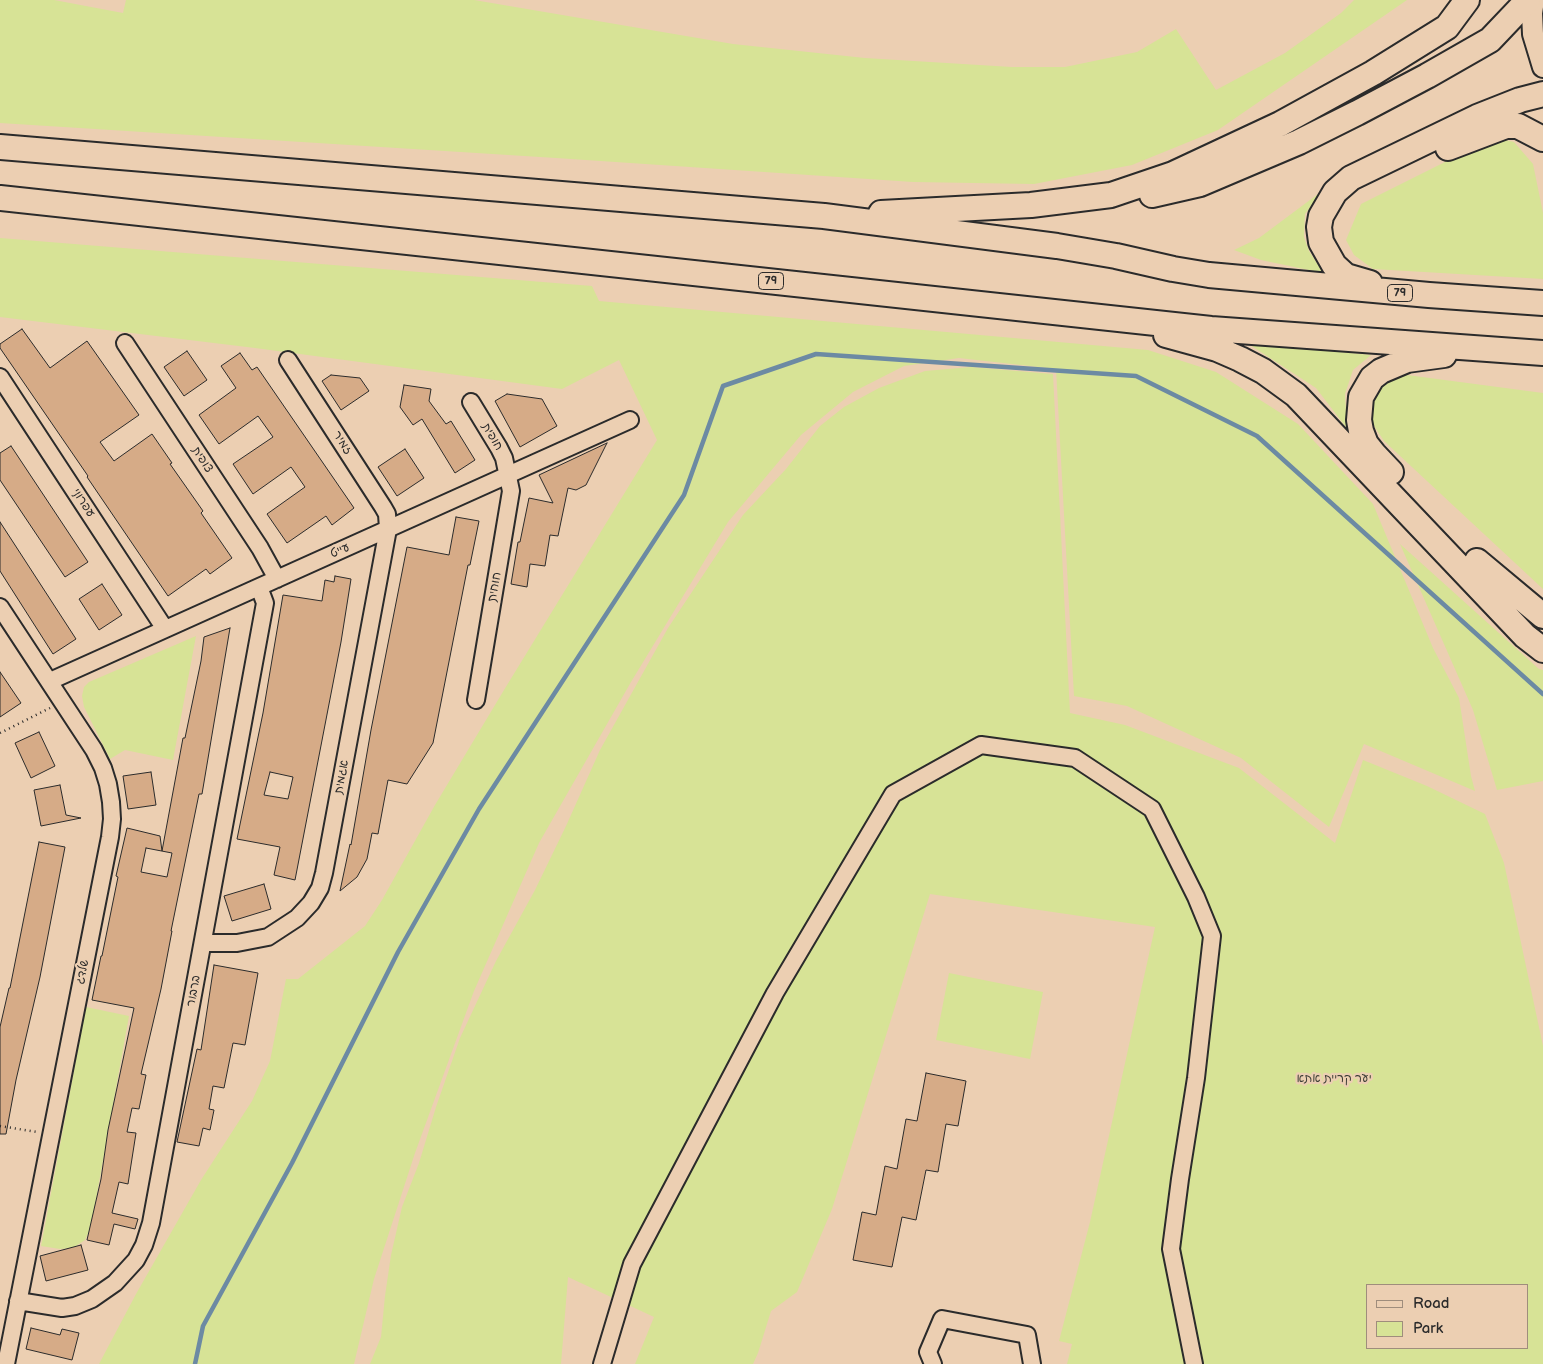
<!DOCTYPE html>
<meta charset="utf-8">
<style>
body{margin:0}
#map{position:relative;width:1543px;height:1364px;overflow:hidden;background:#eccfb2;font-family:"Balsamiq Sans",sans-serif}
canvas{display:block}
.legend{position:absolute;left:1366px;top:1284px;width:162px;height:65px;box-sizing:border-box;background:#eccfb2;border:1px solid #9f8d7c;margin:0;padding:6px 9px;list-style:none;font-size:15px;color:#2b2b2b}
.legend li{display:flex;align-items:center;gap:10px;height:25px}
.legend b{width:25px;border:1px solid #9f8d7c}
</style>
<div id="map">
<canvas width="1543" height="1364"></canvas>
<ul class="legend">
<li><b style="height:6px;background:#eccfb2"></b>Road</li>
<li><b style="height:14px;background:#d7e396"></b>Park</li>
</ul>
</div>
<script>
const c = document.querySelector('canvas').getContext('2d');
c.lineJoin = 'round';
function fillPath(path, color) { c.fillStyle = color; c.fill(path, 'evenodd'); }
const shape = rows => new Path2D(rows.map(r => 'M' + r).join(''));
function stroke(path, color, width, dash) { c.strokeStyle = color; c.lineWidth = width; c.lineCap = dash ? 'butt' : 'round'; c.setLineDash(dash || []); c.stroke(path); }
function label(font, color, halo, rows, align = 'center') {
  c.font = font + ' "Balsamiq Sans","Playpen Sans Hebrew",sans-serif'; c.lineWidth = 4.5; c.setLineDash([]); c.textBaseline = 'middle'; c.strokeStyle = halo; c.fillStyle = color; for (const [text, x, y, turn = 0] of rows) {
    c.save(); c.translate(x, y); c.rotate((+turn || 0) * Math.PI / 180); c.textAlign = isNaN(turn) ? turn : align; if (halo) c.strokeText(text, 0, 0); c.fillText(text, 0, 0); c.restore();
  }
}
fillPath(shape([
 [0,0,54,0,123,13,126,0,474,0,733,44,865,58,1012,67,1065,67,1137,52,1176,29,1216,90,1285,53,1341,13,1354,0,1407,0,1218,130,1132,165,1034,184,913,182,556,158,0,123],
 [1501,139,1514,142,1533,164,1543,213,1543,279,1373,269,1354,255,1346,240,1361,204,1481,144],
 [1322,191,1305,214,1304,237,1309,251,1323,273,1261,260,1234,250,1259,238],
 [0,238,592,286,599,301,1148,350,1216,372,1298,424,1373,504,1433,648,1459,698,1471,776,1475,791,1364,744,1329,827,1241,758,1127,706,1074,696,1056,369,959,358,904,366,853,392,801,435,728,522,631,682,539,843,474,991,415,1153,374,1279,354,1364,99,1364,136,1294,201,1180,252,1101,270,1061,286,979,298,979,365,926,382,900,435,805,504,690,657,440,619,360,562,389,255,348,0,317],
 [1247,343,1371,355,1353,370,1345,394,1346,412,1352,435,1316,388],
 [971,367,1053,374,1070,713,1125,725,1239,768,1335,843,1363,760,1427,786,1485,814,1504,863,1543,1046,1543,1364,1067,1364,1072,1344,1059,1341,1090,1222,1155,927,930,894,832,1209,797,1292,771,1311,758,1353,753,1364,635,1364,654,1317,568,1277,561,1364,370,1364,381,1337,385,1296,391,1255,402,1207,419,1163,436,1107,460,1038,496,961,535,890,566,826,600,750,668,628,743,515,786,469,820,426,844,407,879,388,925,371],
 [1367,1285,1527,1285,1527,1348,1367,1348],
 [1407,375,1543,393,1543,589,1384,441,1374,426,1369,412,1371,399,1377,387,1388,378],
 [1400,544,1539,669,1543,670,1543,781,1497,790,1473,710],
 [196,636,173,760,125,750,110,759,84,707,82,696,84,687,89,682],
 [949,973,1043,992,1030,1059,936,1040],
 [86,1007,129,1016,91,1227,85,1240,73,1248,60,1249,41,1246]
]), '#d7e396');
stroke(shape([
 [195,1364,203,1326,292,1163,398,952,479,809,684,495,723,386,816,354,1136,376,1257,436,1543,694]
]), '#6c8aa3', 4.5);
const building = shape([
 [22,329,50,368,87,341,139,415,100,442,114,461,152,434,172,463,170,464,203,511,201,513,232,558,210,574,206,569,168,596,87,477,88,476,0,348,0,344,22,329],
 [187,351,207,380,184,396,164,367,187,351],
 [240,353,252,370,257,367,354,508,332,525,326,516,287,543,267,514,305,487,291,467,253,494,233,464,273,437,258,416,219,444,199,415,236,388,221,366,240,353],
 [331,375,360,378,369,391,341,410,322,381,331,375],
 [404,385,431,389,429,401,446,424,451,421,475,460,455,473,422,419,413,425,400,407,404,385],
 [507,394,542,399,557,426,520,447,495,401,507,394],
 [607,443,586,485,576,490,568,488,558,536,550,535,545,566,530,564,527,587,511,584,518,542,520,542,529,498,553,503,539,475,607,443],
 [11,446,88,562,65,577,0,480,0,453,11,446],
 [405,449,424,478,397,496,378,467,405,449],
 [456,517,479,521,470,565,468,565,433,743,407,784,388,780,378,834,372,833,367,859,357,877,340,891,350,844,351,845,371,730,407,547,449,555,456,517],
 [0,522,76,639,53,654,0,571,0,522],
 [335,576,351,579,341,642,295,880,274,875,280,847,237,839,263,713,283,595,322,601,325,580,334,582,335,576],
 [270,772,293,777,288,799,264,795,270,772],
 [102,584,122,615,99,630,79,599,102,584],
 [230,628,202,794,199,794,171,931,172,931,161,989,141,1074,146,1075,139,1109,132,1108,127,1132,136,1133,128,1184,119,1182,112,1213,138,1219,135,1229,114,1224,109,1245,87,1240,101,1179,108,1130,134,1008,92,1000,101,956,102,956,118,877,116,876,127,828,160,836,162,851,183,738,185,738,201,661,204,637,230,628],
 [146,848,172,853,167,877,141,872,146,848],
 [0,672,21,703,0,717,0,672],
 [39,732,55,766,31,778,15,743,39,732],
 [151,772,156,805,128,809,123,776,151,772],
 [60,785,66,815,81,818,41,826,34,790,60,785],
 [39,842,65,847,40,977,16,1080,6,1134,0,1134,0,1027,9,988,10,988,39,842],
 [264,884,271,909,232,921,224,896,264,884],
 [214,965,258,973,245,1045,233,1043,224,1088,213,1086,209,1109,214,1110,210,1130,203,1128,199,1146,177,1142,197,1049,201,1050,214,965],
 [926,1073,966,1081,958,1126,946,1124,938,1172,926,1170,916,1220,902,1217,892,1267,853,1260,862,1212,876,1215,885,1166,897,1169,906,1119,917,1121,926,1073],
 [81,1245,88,1270,46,1281,40,1256,81,1245],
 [31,1328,60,1335,62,1329,79,1333,72,1360,26,1349,31,1328]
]);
fillPath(building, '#d6ab87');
stroke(building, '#2b2b2b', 1);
const minor = shape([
 [125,343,260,548,277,579],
 [0,377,165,629],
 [471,402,499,448,504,458,511,491,476,700],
 [0,607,94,750,103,768,108,784,111,802,112,819,110,837,6,1364],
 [50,681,630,420],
 [203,943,237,943,268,937,297,918,311,903,320,888,324,873,388,529,387,514,383,507,288,360],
 [18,1301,62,1308,75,1306,92,1299,115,1283,136,1260,144,1245,151,1223,265,603,259,587],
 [602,1364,632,1264,775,993,893,794,981,745,1075,758,1152,809,1196,897,1212,936,1196,1078,1180,1179,1171,1249,1194,1364],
 [933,1364,928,1352,942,1319,1027,1335,1032,1364]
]);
const major = shape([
 [1534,0,1532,13,1533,34,1543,67]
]);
const highway = shape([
 [0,147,824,216,1057,246,1116,256,1173,269,1209,275,1429,295,1543,303],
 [1448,148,1506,126,1518,126,1543,139],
 [1152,195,1200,184,1299,142,1357,113,1427,76,1490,40,1528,0],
 [0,198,1211,329,1543,353],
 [881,213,1031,205,1111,195,1173,174,1280,124,1373,73,1447,27,1467,0],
 [1370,283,1346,276,1334,265,1321,242,1319,227,1321,216,1335,192,1351,178,1477,117,1520,100,1543,94],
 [1166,335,1217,349,1240,359,1263,371,1296,395,1525,636,1543,650],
 [1391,472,1374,454,1366,444,1361,431,1359,420,1361,397,1372,378,1381,371,1407,360,1444,355],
 [1477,561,1543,616]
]);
stroke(minor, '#2b2b2b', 20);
stroke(major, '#2b2b2b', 24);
stroke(highway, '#2b2b2b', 28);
stroke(shape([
 [0,733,50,708],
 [0,1126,37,1132]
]), '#2b2b2b', 2.5, [1, 4]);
stroke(minor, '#eccfb2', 16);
stroke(major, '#eccfb2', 20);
stroke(highway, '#eccfb2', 24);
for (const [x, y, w] of [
 [771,281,25],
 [1400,293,25]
]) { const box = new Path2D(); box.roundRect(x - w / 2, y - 8.5, w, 17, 4); c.fillStyle = '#eccfb2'; c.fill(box); stroke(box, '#2b2b2b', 1); }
label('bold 11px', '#2b2b2b', null, [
 ["79",771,281],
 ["79",1400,293]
]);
label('12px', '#2b2b2b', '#eccfb2', [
 ["חופית",492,437,59],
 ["זמיר",342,443,57],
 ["צופית",202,460,57],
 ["עפרוני",83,503,57],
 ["עייט",340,551,-24],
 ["חוחית",495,587,-80],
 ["אגמית",342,777,-80],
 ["שלדג",83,972,-79],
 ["ברבור",194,991,-79]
]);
label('12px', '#3c3d36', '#eccfb2', [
 ["יער קריית אתא",1334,1079]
]);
</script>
